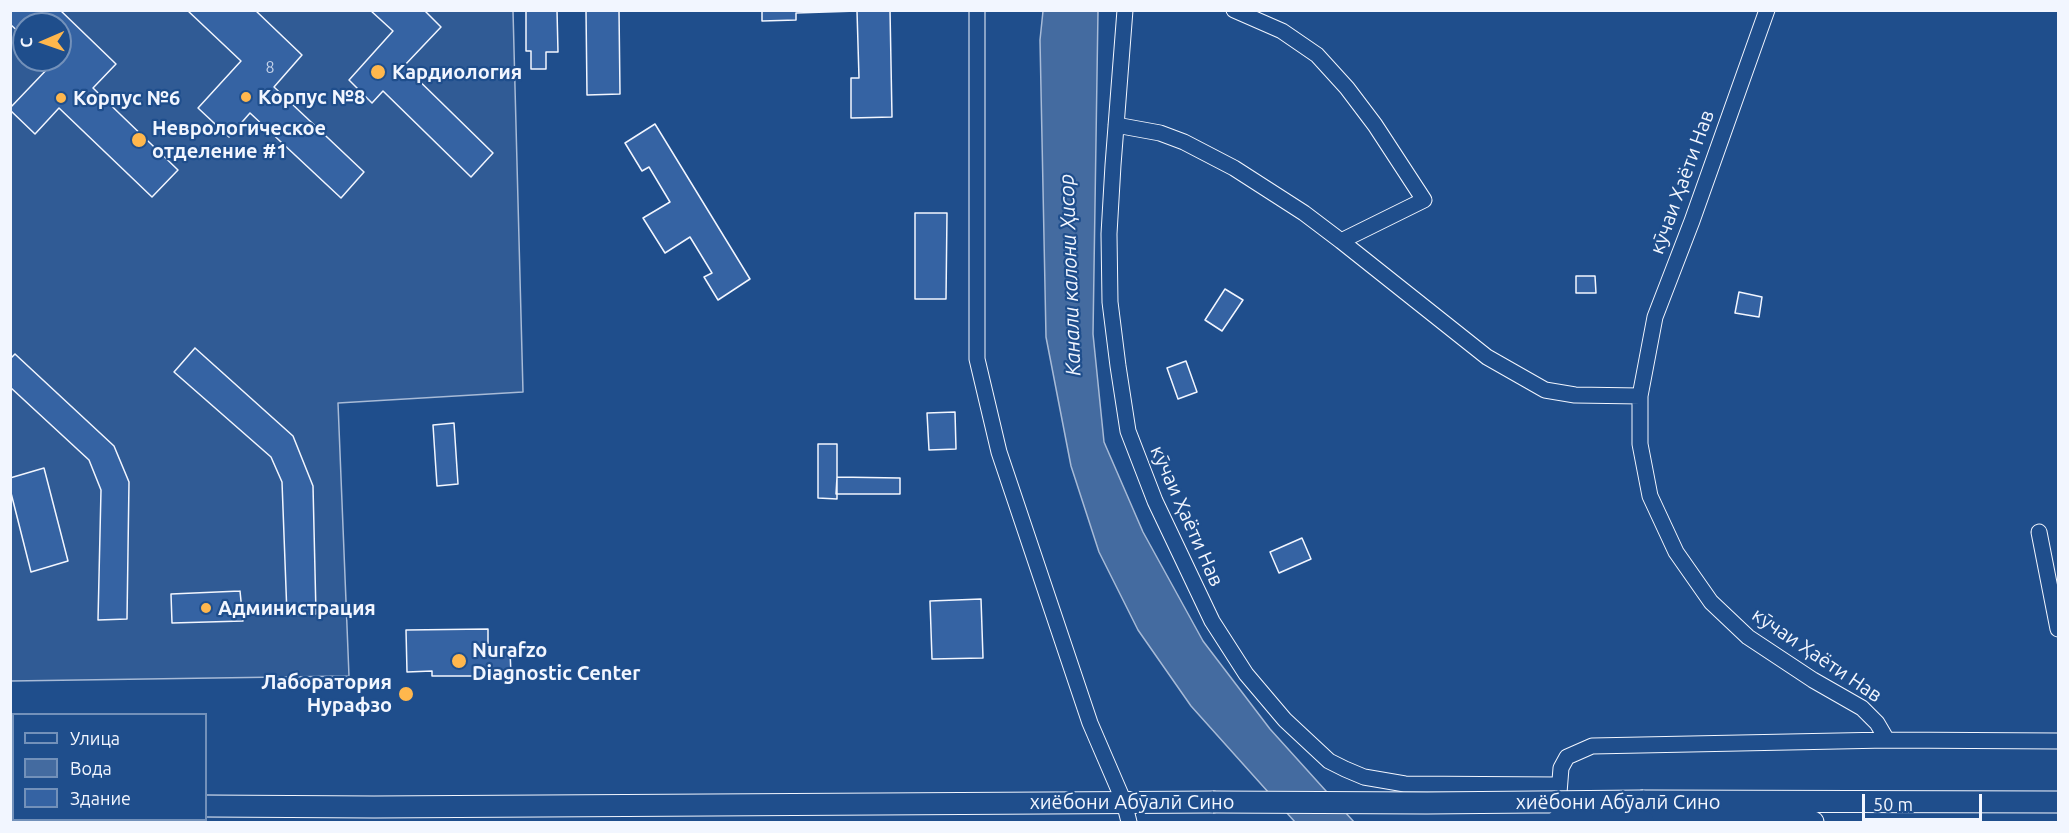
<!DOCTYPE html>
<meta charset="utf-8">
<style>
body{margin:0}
#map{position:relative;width:2069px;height:833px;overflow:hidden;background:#1f4e8c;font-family:Ubuntu,sans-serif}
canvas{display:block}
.frame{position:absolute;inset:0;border:12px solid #f2f6ff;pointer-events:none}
.legend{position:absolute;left:12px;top:713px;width:195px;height:108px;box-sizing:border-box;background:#1f4e8c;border:2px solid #7391ba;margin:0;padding:8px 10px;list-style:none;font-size:18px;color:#f2f6ff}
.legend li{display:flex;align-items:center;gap:12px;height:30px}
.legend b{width:30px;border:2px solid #7391ba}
.north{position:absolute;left:12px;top:12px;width:60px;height:60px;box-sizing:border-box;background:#1f4e8c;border:2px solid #7391ba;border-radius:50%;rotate:268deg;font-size:16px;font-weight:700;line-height:24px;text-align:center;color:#f2f6ff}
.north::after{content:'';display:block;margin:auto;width:21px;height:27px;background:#ffb74d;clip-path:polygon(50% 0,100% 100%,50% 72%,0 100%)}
.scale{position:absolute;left:1862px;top:794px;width:120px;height:27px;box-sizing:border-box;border:3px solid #f2f6ff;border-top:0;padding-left:8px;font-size:18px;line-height:21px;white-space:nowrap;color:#f2f6ff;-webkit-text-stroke:4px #1f4e8c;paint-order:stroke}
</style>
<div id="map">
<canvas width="2069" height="833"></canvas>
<div class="frame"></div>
<ul class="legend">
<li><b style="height:8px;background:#1f4e8c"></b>Улица</li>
<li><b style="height:16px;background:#446ba0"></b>Вода</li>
<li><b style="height:16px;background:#3563a3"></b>Здание</li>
</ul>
<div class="north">С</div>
<div class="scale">50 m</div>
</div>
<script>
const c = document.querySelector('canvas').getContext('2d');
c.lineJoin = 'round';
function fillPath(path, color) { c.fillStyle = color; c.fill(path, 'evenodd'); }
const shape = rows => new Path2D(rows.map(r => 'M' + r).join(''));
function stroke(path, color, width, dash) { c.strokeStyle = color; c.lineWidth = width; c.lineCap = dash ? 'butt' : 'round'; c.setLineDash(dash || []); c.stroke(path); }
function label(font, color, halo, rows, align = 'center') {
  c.font = font + ' Ubuntu,sans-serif'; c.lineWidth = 4.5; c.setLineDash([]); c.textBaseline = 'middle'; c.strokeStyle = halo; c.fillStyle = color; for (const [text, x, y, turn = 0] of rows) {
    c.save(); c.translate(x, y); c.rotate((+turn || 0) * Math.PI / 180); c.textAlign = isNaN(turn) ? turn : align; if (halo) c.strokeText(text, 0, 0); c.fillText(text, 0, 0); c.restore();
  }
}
const built = shape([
 [10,11,513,11,523,392,338,403,349,676,11,681,10,11],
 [24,24,60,24,60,60,24,60,24,24]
]);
fillPath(built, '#305b95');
stroke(built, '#a8bbd7', 1.5);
const water = shape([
 [1043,11,1098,11,1093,334,1104,442,1143,532,1203,641,1270,729,1354,822,1295,822,1191,706,1138,630,1099,552,1071,466,1046,337,1040,40,1043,11]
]);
fillPath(water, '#446ba0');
stroke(water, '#a8bbd7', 1.5);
const building = shape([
 [10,10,60,10,116,64,93,88,178,170,152,197,59,108,35,134,10,110,10,108,52,64,48,60,60,60,60,24,24,24,24,37,10,24,10,10],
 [187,10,255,10,302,55,274,87,364,172,341,198,250,113,229,137,198,108,241,61,187,10],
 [370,10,424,10,441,27,404,66,493,153,471,177,383,91,372,103,349,80,393,31,370,10],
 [526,10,557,10,558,52,546,52,546,69,531,69,531,51,526,51,526,10],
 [586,10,619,10,620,94,587,95,586,10],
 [762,10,890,10,892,117,851,118,851,78,859,78,857,11,796,13,796,20,762,21,762,10],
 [655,124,750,279,718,300,704,277,712,273,690,237,665,253,643,218,670,202,649,167,642,171,625,143,655,124],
 [915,213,947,213,946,299,915,299,915,213],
 [1576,276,1595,276,1596,293,1576,293,1576,276],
 [1225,289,1243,300,1222,331,1205,320,1225,289],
 [1739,292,1762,297,1759,317,1735,313,1739,292],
 [195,348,293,436,313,486,316,614,287,615,282,482,271,457,174,372,195,348],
 [15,354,114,446,129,482,127,619,98,620,101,490,89,460,10,387,10,359,15,354],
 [1186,361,1197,392,1178,399,1167,368,1186,361],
 [955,412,956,449,929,450,927,413,955,412],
 [454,423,458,484,437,486,433,425,454,423],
 [818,444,837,444,837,499,818,498,818,444],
 [44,468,68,561,31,572,10,489,10,478,44,468],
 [837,477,900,478,900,494,836,494,837,477],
 [1302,538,1311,559,1279,573,1270,552,1302,538],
 [240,591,243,621,172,623,171,594,240,591],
 [981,599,983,658,932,659,930,601,981,599],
 [488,629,488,650,510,650,511,676,432,676,432,671,407,672,406,630,488,629]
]);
fillPath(building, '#3563a3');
stroke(building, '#f2f6ff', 1.5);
const minor = shape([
 [977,10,977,359,999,452,1090,723,1124,802,1129,822],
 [1125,10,1113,165,1109,234,1110,302,1118,366,1128,431,1155,501,1212,621,1246,674,1285,720,1329,761,1345,769,1364,777,1405,784,1559,785],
 [1234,10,1282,31,1317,55,1347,88,1375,125,1424,200,1341,241,1487,357,1545,390,1575,395,1640,396],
 [1767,10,1692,221,1655,317,1640,396,1640,444,1650,496,1676,552,1711,602,1748,637,1813,680,1862,708,1877,723,1887,740,2058,741],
 [1116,125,1160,133,1184,142,1234,168,1304,213,1341,241],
 [2039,532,2058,629],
 [1559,793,1561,768,1567,757,1592,746,1887,740]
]);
const secondary = shape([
 [1643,801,2058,802],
 [10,805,14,805],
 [206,806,374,807,1213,802],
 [1643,821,1813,822]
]);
stroke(minor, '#f2f6ff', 17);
stroke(secondary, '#f2f6ff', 23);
stroke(minor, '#1f4e8c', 15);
stroke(secondary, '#1f4e8c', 21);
const secondaryBridge = shape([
 [1213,802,1427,803,1643,801],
 [1556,822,1643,821]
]);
stroke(secondaryBridge, '#f2f6ff', 23, []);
stroke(secondaryBridge, '#1f4e8c', 21);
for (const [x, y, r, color] of [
 [378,72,8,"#ffb74d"],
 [246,97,6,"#ffb74d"],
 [61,98,6,"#ffb74d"],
 [139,140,8,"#ffb74d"],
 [206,608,6,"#ffb74d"],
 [459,661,8,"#ffb74d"],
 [406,694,8,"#ffb74d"]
]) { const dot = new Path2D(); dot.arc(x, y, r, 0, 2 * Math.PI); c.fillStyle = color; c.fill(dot); stroke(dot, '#1f4e8c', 2); }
label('16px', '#c3d1e8', null, [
 ["8",270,68]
]);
label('bold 20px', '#f2f6ff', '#1f4e8c', [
 ["Кардиология",392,72],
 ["Корпус №8",258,97],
 ["Корпус №6",73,98],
 ["Неврологическое",152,128],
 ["отделение #1",152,151],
 ["Администрация",218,608],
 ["Nurafzo",472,650],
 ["Diagnostic Center",472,673],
 ["Лаборатория",392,682,"right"],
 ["Нурафзо",392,705,"right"]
], 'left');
label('20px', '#f2f6ff', '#1f4e8c', [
 ["кӯчаи Ҳаёти Нав",1682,182,-70],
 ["кӯчаи Ҳаёти Нав",1187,516,66],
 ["кӯчаи Ҳаёти Нав",1817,655,34],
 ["хиёбони Абӯалӣ Сино",1132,802],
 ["хиёбони Абӯалӣ Сино",1618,802]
]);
label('italic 21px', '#f2f6ff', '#1f4e8c', [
 ["Канали калони Ҳисор",1070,275,-92]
]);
</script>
